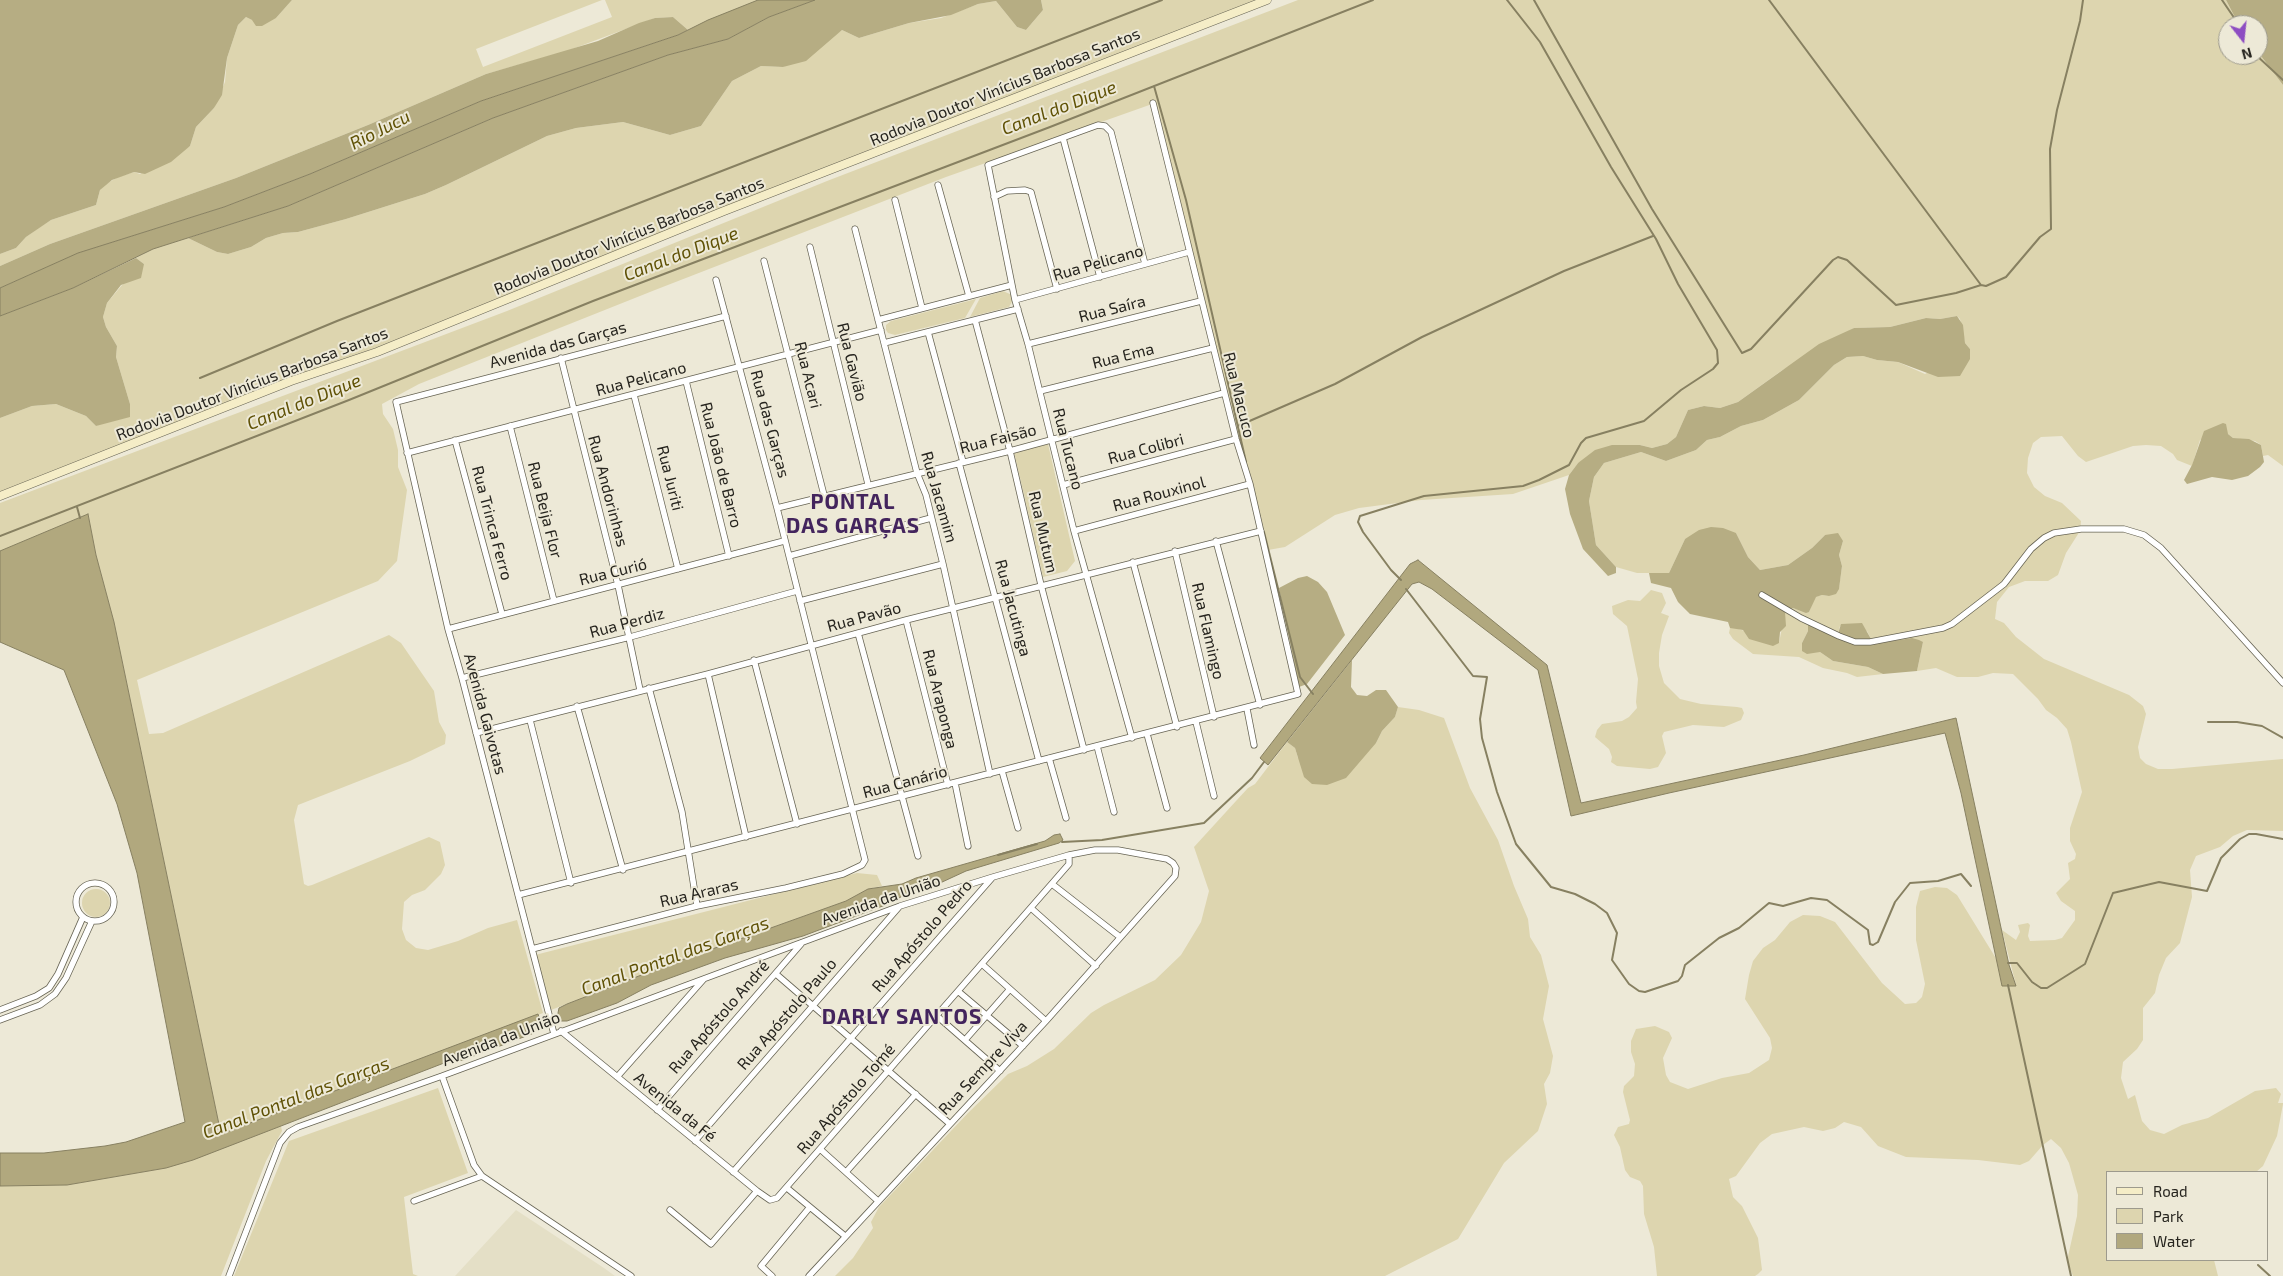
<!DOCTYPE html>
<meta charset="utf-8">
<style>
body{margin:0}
#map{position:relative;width:2283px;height:1276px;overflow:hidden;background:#ede9d7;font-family:"Exo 2",sans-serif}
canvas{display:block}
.legend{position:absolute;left:2106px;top:1171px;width:162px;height:90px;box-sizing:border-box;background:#ede9d7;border:1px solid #9d9a8d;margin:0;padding:6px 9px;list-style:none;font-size:15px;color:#26241e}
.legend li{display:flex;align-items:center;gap:10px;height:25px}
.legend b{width:25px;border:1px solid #9d9a8d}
.north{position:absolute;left:2218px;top:15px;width:50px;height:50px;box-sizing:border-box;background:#ede9d7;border:1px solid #9d9a8d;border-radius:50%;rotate:164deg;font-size:14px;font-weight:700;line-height:20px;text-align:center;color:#26241e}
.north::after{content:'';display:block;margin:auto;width:18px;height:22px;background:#8e4dc2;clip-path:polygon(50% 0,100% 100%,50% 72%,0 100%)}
</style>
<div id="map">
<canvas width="2283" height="1276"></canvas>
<ul class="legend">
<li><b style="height:6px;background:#f5edc7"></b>Road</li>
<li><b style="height:14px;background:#ddd5af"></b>Park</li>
<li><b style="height:14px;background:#b1a87e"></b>Water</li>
</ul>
<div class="north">N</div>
</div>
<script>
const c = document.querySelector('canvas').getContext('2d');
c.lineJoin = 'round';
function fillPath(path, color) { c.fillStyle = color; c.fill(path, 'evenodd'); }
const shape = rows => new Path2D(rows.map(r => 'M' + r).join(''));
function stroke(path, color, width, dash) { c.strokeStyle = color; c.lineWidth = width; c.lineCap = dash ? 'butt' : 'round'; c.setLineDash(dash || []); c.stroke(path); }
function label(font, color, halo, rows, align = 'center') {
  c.font = font + ' "Exo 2",sans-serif'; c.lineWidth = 4; c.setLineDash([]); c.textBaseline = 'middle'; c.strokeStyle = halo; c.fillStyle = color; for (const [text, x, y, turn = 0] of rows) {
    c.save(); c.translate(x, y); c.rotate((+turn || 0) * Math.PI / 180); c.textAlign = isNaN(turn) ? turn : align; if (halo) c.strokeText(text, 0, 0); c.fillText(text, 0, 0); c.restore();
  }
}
fillPath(shape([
 [516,1210,604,1268,615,1276,455,1276]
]), '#e4dfc6');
fillPath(shape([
 [292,0,602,0,476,49,483,67,612,17,605,0,758,0,688,30,673,17,655,18,567,51,486,74,368,125,236,178,50,244,0,266,0,254,16,248,26,237,40,227,51,220,96,205,100,190,104,185,118,177,134,172,140,174,190,146,196,127,214,108,225,82,227,58,238,25,246,17,252,20,276,18],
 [1041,0,1269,0,503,301,0,492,0,418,32,406,56,404,86,416,96,426,130,404,116,357,117,346,106,327,103,317,107,303,122,285,144,264,136,258,153,249,188,238,217,252,228,254,251,247,266,238,283,233,298,232,346,219,425,194,446,185,547,136,576,128,623,122,670,135,701,126,732,81,761,66,783,67,842,30,859,38,909,23,941,18,978,4,996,1,1017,27,1026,30,1043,10],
 [1298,0,2226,0,2239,25,2228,25,2228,55,2258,55,2258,52,2283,85,2283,466,2268,455,2263,456,2261,445,2255,441,2233,438,2228,434,2200,440,2192,466,2177,460,2173,454,2161,446,2146,445,2133,446,2086,462,2078,456,2062,436,2041,437,2033,443,2028,458,2027,473,2034,487,2045,496,2062,503,2081,521,2080,531,2066,553,2058,575,2048,581,2025,581,2009,587,1997,602,1995,619,2004,623,2016,637,2044,659,2129,695,2143,706,2146,714,2138,747,2140,758,2146,764,2158,769,2172,769,2283,759,2283,831,2247,830,2233,836,2220,847,2196,856,2190,870,2192,897,2180,943,2166,958,2159,975,2155,993,2143,1008,2143,1040,2137,1049,2123,1062,2121,1078,2128,1099,2135,1095,2142,1121,2150,1130,2164,1134,2182,1125,2208,1118,2255,1091,2276,1088,2281,1094,2278,1103,2283,1103,2283,1104,2277,1136,2263,1166,2256,1172,2107,1172,2107,1260,2214,1260,2218,1276,2073,1276,2067,1261,2077,1216,2078,1195,2069,1163,2061,1148,2051,1139,2043,1145,2029,1161,2020,1165,1978,1160,1906,1157,1878,1146,1861,1127,1844,1122,1835,1128,1823,1131,1804,1127,1772,1134,1760,1143,1736,1176,1729,1179,1733,1197,1742,1206,1758,1238,1762,1270,1758,1274,1755,1276,1657,1276,1654,1247,1644,1214,1643,1186,1640,1181,1630,1177,1625,1170,1620,1147,1614,1135,1618,1127,1629,1124,1630,1120,1623,1092,1624,1086,1634,1076,1635,1064,1631,1052,1631,1041,1636,1029,1655,1026,1669,1032,1672,1038,1663,1058,1666,1075,1670,1082,1688,1089,1722,1078,1749,1073,1769,1060,1772,1048,1770,1038,1745,999,1749,975,1753,961,1763,948,1775,940,1790,922,1803,915,1820,916,1835,922,1882,983,1905,1004,1916,1003,1922,997,1925,984,1916,940,1916,907,1920,891,1935,887,1947,888,1957,895,1997,960,2002,985,2016,985,2002,930,2016,940,2020,932,2018,925,2028,923,2030,925,2028,936,2030,941,2055,940,2062,938,2075,920,2075,911,2061,901,2056,893,2070,879,2068,863,2075,859,2076,854,2070,841,2070,828,2082,792,2071,742,2067,729,2057,718,2046,710,2038,699,2013,674,1993,673,1978,677,1957,677,1936,668,1917,671,1923,642,1880,643,1871,639,1867,631,1840,626,1838,634,1808,624,1808,631,1802,643,1811,652,1820,652,1833,661,1868,667,1883,674,1857,677,1847,673,1823,668,1799,657,1753,654,1733,639,1729,633,1730,628,1733,627,1779,643,1785,612,1793,608,1809,612,1815,597,1822,595,1829,596,1839,588,1842,566,1839,555,1843,541,1825,535,1812,548,1788,565,1760,570,1748,557,1736,533,1685,539,1669,573,1637,573,1616,567,1596,545,1589,501,1594,477,1604,463,1641,452,1666,461,1696,450,1707,440,1720,437,1741,426,1763,420,1799,400,1834,365,1847,357,1863,356,1877,360,1898,362,1925,374,1970,349,1965,343,1960,319,1957,316,1940,319,1926,318,1890,327,1854,328,1781,371,1738,402,1720,408,1704,406,1688,410,1676,437,1667,444,1652,448,1640,445,1578,463,1569,475,1513,494,1421,500,1359,508,1335,515,1285,547,1268,550,1245,474,1155,103,946,177,655,290,419,384,382,404,383,414,393,429,398,450,398,467,407,490,397,561,378,581,137,680,149,734,163,733,389,635,401,643,434,691,439,722,446,735,445,744,410,761,298,805,294,820,304,884,308,886,312,885,429,837,440,842,445,865,441,874,425,890,412,895,404,902,402,929,406,940,416,948,428,950,458,941,488,928,517,920,543,1013,221,1134,114,622,96,555,88,514,0,551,0,503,507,311,827,181],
 [1003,291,1012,295,1013,300,1009,307,970,317,980,298],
 [976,299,965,318,895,335,888,333,886,330,886,325,891,321],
 [1048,444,1075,561,1067,571,1043,577,1014,452],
 [1651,590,1662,593,1666,603,1661,613,1669,616,1662,635,1659,653,1659,666,1664,683,1680,699,1701,704,1737,707,1742,708,1744,713,1741,720,1724,727,1693,725,1664,732,1662,736,1666,753,1658,767,1650,769,1617,766,1611,762,1612,757,1609,749,1595,737,1597,730,1602,724,1622,721,1629,717,1637,708,1636,702,1638,679,1627,626,1613,614,1612,606,1628,600,1640,601],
 [1398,707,1419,710,1444,718,1470,788,1498,840,1514,886,1528,919,1530,937,1541,955,1549,986,1543,1019,1553,1056,1550,1073,1544,1084,1547,1104,1538,1131,1504,1163,1458,1239,1385,1276,835,1276,853,1258,873,1228,871,1222,879,1207,968,1113,1008,1074,1027,1066,1054,1049,1091,1013,1104,1005,1155,980,1181,955,1201,922,1209,891,1194,847,1236,801,1248,788,1255,784,1287,742,1295,748,1298,758,1376,743,1382,731,1395,717],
 [857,873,877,875,882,886,868,889,846,901,662,967,551,1010,535,955],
 '82 903a14 14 0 1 1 28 0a14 14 0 1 1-28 0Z',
 [438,1088,468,1173,404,1197,413,1274,418,1276,234,1276,289,1141],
 [281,1126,282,1131,266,1161,221,1276,0,1276,0,1186,67,1185,166,1168]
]), '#ddd5af');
fillPath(shape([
 [0,0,292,0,276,18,262,26,256,26,252,20,246,17,238,25,227,58,222,95,214,108,196,127,190,146,171,162,145,174,134,172,112,180,100,190,96,205,51,220,26,237,16,248,0,254],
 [815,0,1041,0,1043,10,1026,30,1017,27,996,1,978,4,951,15,909,23,859,38,842,30,806,61,783,67,761,66,732,81,701,126,670,135,623,122,576,128,547,136,446,185,425,194,346,219,298,232,283,233,266,238,251,247,228,254,217,252,188,238,288,206,493,118,668,55,728,39,769,17],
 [2226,0,2283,0,2283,85,2258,52,2258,25,2239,25],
 [673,17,688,30,678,35,481,101,310,174,224,207,79,253,0,288,0,266,50,244,236,178,368,125,486,74,598,41,639,23,655,18],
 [136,258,144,264,141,278,121,285,107,303,103,317,106,327,117,346,116,357,130,404,130,417,96,426,86,416,56,404,32,406,0,418,0,316,73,288],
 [1957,316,1963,325,1965,343,1970,349,1970,359,1960,376,1938,377,1898,362,1877,360,1863,356,1847,357,1834,365,1799,400,1763,420,1741,426,1720,437,1707,440,1696,450,1666,461,1641,452,1604,463,1594,477,1589,501,1596,545,1616,567,1616,573,1608,576,1583,549,1570,514,1565,489,1569,475,1578,463,1595,450,1612,445,1640,445,1652,448,1667,444,1676,437,1688,410,1704,406,1720,408,1738,402,1819,344,1854,328,1890,327,1926,318,1940,319],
 [2223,423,2226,424,2228,434,2233,438,2249,439,2261,445,2264,462,2260,467,2248,476,2232,480,2212,477,2187,484,2184,480,2192,465,2204,431],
 [1711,527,1723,528,1736,533,1748,557,1760,570,1788,565,1812,548,1825,535,1838,533,1843,541,1839,555,1842,566,1839,589,1836,594,1829,596,1822,595,1816,597,1809,612,1806,613,1793,608,1785,612,1786,626,1780,632,1779,643,1773,646,1749,639,1743,630,1730,628,1728,622,1690,614,1678,602,1671,588,1651,583,1649,573,1669,573,1685,539,1699,530],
 [1307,576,1318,582,1327,592,1345,635,1307,684,1299,687,1279,588,1298,578],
 [1808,623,1838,634,1841,624,1862,623,1871,639,1880,643,1912,638,1919,640,1923,642,1917,671,1883,674,1868,667,1833,661,1820,652,1807,654,1802,651,1802,643,1808,631],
 [1352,660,1351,687,1357,695,1367,696,1376,690,1386,690,1398,707,1395,717,1382,731,1376,743,1346,778,1327,785,1312,784,1304,777,1295,748,1287,742]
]), '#b6ad83');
const water = shape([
 [758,0,815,0,769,17,728,39,668,55,493,118,288,206,153,249,73,288,0,316,0,288,78,253,224,207,310,174,481,101,678,35,708,20,758,0],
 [88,514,96,555,114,622,221,1134,538,1014,541,1023,534,1033,463,1060,444,1063,193,1160,166,1168,67,1185,0,1186,0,1153,44,1153,105,1146,126,1142,185,1122,137,873,117,804,64,670,0,642,0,551,88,514],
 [1418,560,1547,665,1581,803,1804,755,1956,718,2009,965,2016,986,2002,986,1961,793,1945,733,1669,793,1571,816,1538,670,1432,589,1419,582,1412,584,1268,765,1260,758,1410,564,1418,560],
 [1060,834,1063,840,1059,843,966,871,940,883,908,893,888,904,803,936,725,958,651,985,617,1003,567,1021,561,1021,557,1018,559,1008,567,1004,662,967,846,901,868,889,902,884,916,878,1045,841,1054,835,1060,834]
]);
fillPath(water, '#b1a87e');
stroke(water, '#878061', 1);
stroke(shape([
 [1534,0,1652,209,1742,353,1751,349,1833,260,1838,257,1847,260,1896,305,1956,293,1981,285,1986,286,2006,277,2040,237,2051,229,2050,149,2057,110,2080,21,2083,0],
 [1769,0,1981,285],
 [2222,0,2239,25],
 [2256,55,2283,80],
 [1154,86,1186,200,1246,462],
 [200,378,337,321,629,207,1162,0],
 [1238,426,1335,384,1422,337,1564,271,1653,236],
 [77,507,80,518],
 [1264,532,1300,677,1313,694],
 [0,536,349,400,593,301,1050,127,1373,0],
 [1401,580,1391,570,1363,532,1358,522,1360,516,1424,496,1523,486,1539,480,1569,465,1581,443,1586,438,1644,421,1681,390,1713,369,1718,363,1717,350,1678,284,1656,239,1611,167,1540,42,1507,0],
 [1406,589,1473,676,1487,677,1480,719,1482,738,1497,792,1516,844,1551,887,1575,894,1595,904,1607,913,1617,933,1612,960,1629,984,1639,991,1645,992,1678,981,1682,976,1685,965,1719,938,1739,928,1769,903,1783,906,1811,898,1827,900,1868,930,1870,944,1873,945,1878,942,1895,902,1910,883,1938,881,1961,874,1971,886],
 [2208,722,2237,722,2262,726,2283,738],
 [1062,842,1102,840,1204,823,1252,778,1264,762],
 [998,855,1037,844],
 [2008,963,2017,963,2032,982,2041,988,2047,988,2085,964,2113,893,2159,882,2207,891,2221,858,2240,839,2249,834,2256,834,2283,839],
 [2008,985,2071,1276],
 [2258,1265,2270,1276]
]), '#878061', 2);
const minor = shape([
 [1063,138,1100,277],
 [938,185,969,296],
 [994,197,1007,191,1025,190,1031,192,1057,289],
 [895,200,922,308],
 [855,229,917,473,926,495,943,564,990,774],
 [810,247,868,484],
 [764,261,824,495],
 [1015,300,1189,252],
 [878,320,1012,285],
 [975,320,1010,451,1041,585,1084,750],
 [928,332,963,462],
 [884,343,1018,309],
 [1028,344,1201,301],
 [561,358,618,585,640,690],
 [686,381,729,556],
 [1040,391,1213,348],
 [634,395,678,569],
 [510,426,554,601],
 [455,440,502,614],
 [407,453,881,330],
 [959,463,1039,761],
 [1063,485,1236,439],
 [777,508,1010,451,1224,393],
 [1074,531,1250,484],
 [1216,541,1260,705],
 [1175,551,1214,717],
 [789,556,931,518],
 [1133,562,1177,727],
 [1762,595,1801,618,1839,636,1855,642,1870,642,1943,628,1952,624,2004,584,2031,549,2044,538,2054,533,2081,529,2124,529,2144,535,2161,548,2283,683],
 [800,601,943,564],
 [906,620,948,785],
 [448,629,784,541],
 [858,633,918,856],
 [754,660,797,824],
 [708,674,746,837],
 [462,678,630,637,797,591],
 [649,688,682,812,697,906],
 [577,706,623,870],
 [1247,709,1254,745],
 [530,720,571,883],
 [1196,722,1214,796],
 [476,733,708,674,906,620,1261,531],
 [1147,734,1167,808],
 [1132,738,1074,531,1028,344,1015,300,988,165,1098,125,1105,126,1111,132,1145,264],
 [1097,746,1114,812],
 [1049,758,1066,818],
 [1002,771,1018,828],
 [955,783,968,846],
 '76 902a19 19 0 1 1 38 0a19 19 0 1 1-38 0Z',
 [1052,884,1120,937],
 [518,895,1298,694,1250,484,1236,439,1153,103],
 [1031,908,1096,966],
 [532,949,697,906,786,888,843,874,862,865,865,860,777,508,716,280],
 [983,965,1046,1021],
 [776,974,950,1124],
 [959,992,1023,1046],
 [0,1010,36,996,49,988,58,974,83,917],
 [937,1016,1000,1071],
 [0,1020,40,1005,55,994,66,978,92,921],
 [561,1031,757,1191,770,1200,777,1198,1069,864,1069,855],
 [554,1034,462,678,448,629,396,402,726,316],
 [965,1040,1010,989],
 [442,1076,474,1165,482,1176,631,1276],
 [617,1077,703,980],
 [657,1110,801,944],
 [695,1141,899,907],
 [820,1149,878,1201],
 [733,1172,992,878],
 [846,1172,916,1094],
 [787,1188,845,1236],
 [414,1201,482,1176],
 [670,1210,711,1244,757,1191],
 [229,1276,280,1143,289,1132,298,1127,442,1076,900,906,993,877,1069,855,1095,850,1118,850,1167,859,1173,863,1176,868,1175,876,1046,1021,809,1276],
 [772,1276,761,1266,810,1207]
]);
const secondary = shape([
 [0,496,291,381,377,352,724,211,1267,0]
]);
stroke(minor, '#676454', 7);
stroke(secondary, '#676454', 9);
stroke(minor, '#fff', 5.5);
stroke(secondary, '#f5edc7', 8);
label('16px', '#26241e', '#ede9d7', [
 ["Rodovia Doutor Vinícius Barbosa Santos",1005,87,-22],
 ["Rodovia Doutor Vinícius Barbosa Santos",629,236,-22],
 ["Rua Pelicano",1098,263,-16],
 ["Rua Saíra",1112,309,-14],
 ["Avenida das Garças",558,345,-15],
 ["Rua Ema",1123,356,-14],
 ["Rua Gavião",852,362,76],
 ["Rua Acari",808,375,76],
 ["Rua Pelicano",641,379,-15],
 ["Rodovia Doutor Vinícius Barbosa Santos",252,384,-21],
 ["Rua Macuco",1239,395,76],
 ["Rua das Garças",770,424,75],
 ["Rua Faisão",998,439,-14],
 ["Rua Tucano",1068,449,76],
 ["Rua Colibri",1146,449,-15],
 ["Rua João de Barro",721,465,76],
 ["Rua Juriti",670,478,76],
 ["Rua Andorinhas",608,491,75],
 ["Rua Rouxinol",1159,494,-15],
 ["Rua Jacamim",939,497,74],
 ["Rua Beija Flor",545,510,76],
 ["Rua Trinca Ferro",492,523,75],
 ["Rua Mutum",1043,532,77],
 ["Rua Curió",613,572,-14],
 ["Rua Jacutinga",1013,608,75],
 ["Rua Pavão",864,617,-15],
 ["Rua Perdiz",627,623,-15],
 ["Rua Flamingo",1208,631,77],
 ["Rua Araponga",940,699,76],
 ["Avenida Gaivotas",485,714,75],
 ["Rua Canário",905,782,-15],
 ["Rua Araras",699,893,-13],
 ["Avenida da União",881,900,-19],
 ["Rua Apóstolo Pedro",922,936,-49],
 ["Rua Apóstolo Paulo",787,1014,-49],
 ["Rua Apóstolo André",719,1017,-49],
 ["Avenida da União",501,1039,-21],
 ["Rua Sempre Viva",983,1068,-47],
 ["Rua Apóstolo Tomé",846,1099,-49],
 ["Avenida da Fé",675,1107,39]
]);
label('italic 18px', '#5f5105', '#ede9d7', [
 ["Canal do Dique",1059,108,-21],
 ["Rio Jucu",380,130,-27],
 ["Canal do Dique",681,254,-21],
 ["Canal do Dique",304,402,-22],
 ["Canal Pontal das Garças",675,956,-20],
 ["Canal Pontal das Garças",296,1098,-21]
]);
c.letterSpacing = '1px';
label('bold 21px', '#43245d', '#ede9d7', [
 ["PONTAL",853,502],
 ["DAS GARÇAS",853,526],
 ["DARLY SANTOS",902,1017]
]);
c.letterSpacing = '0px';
</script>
